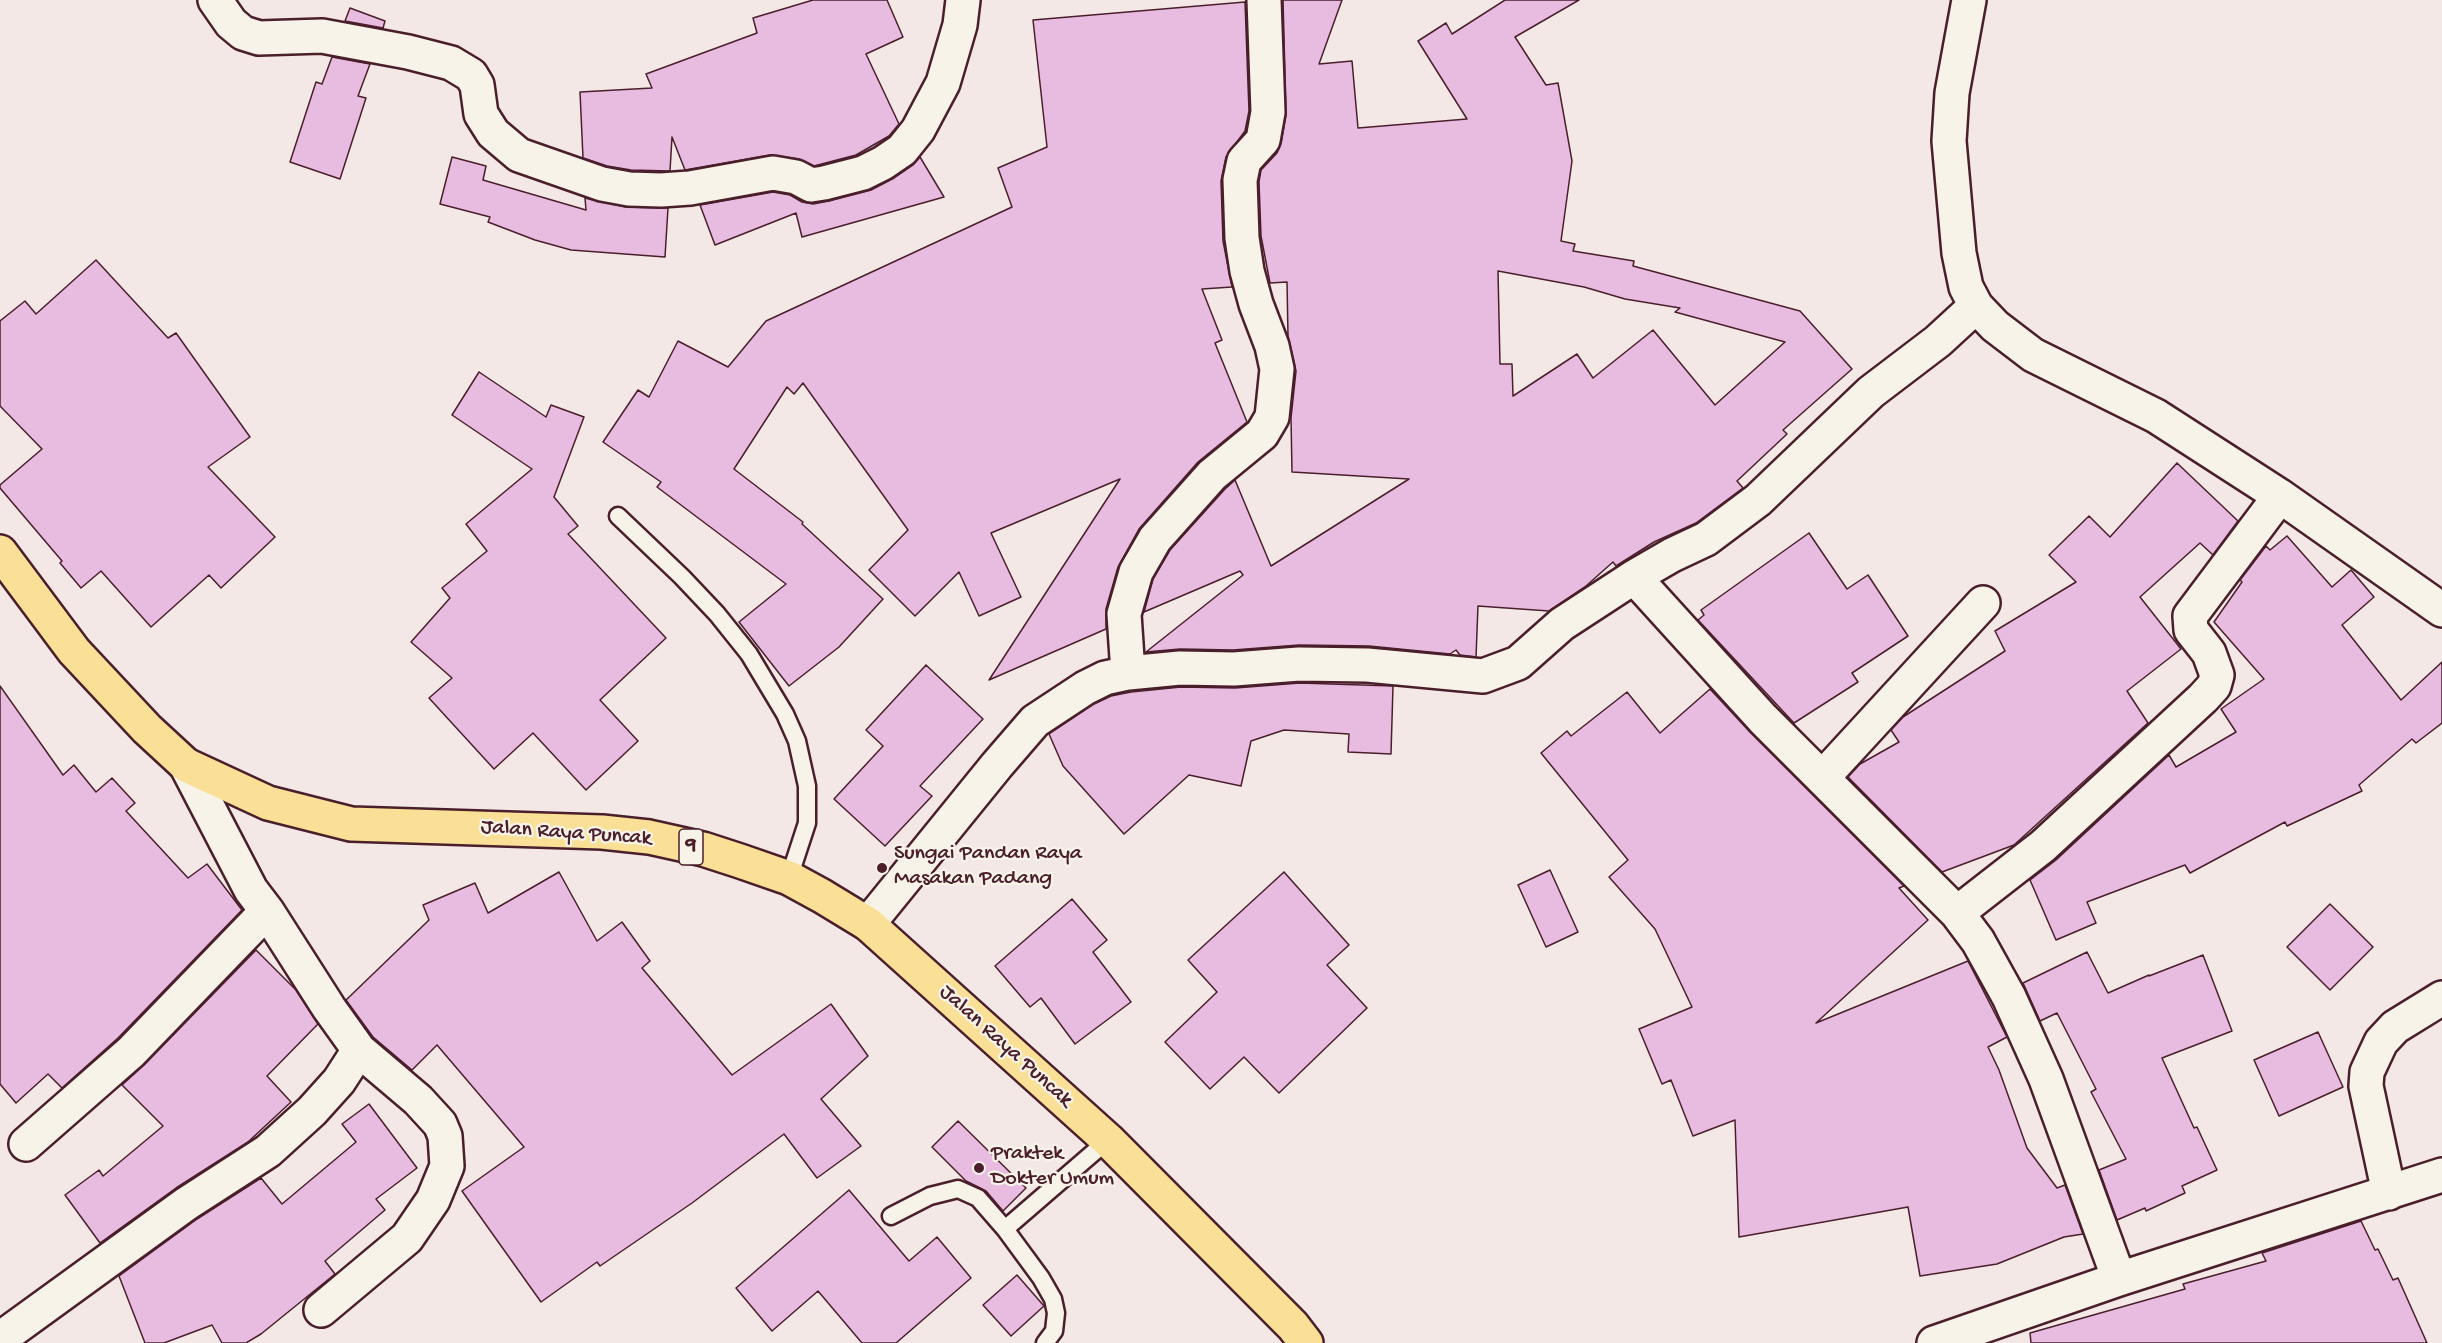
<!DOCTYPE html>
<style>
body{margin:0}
canvas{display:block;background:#f4e8e6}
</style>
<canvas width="2442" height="1343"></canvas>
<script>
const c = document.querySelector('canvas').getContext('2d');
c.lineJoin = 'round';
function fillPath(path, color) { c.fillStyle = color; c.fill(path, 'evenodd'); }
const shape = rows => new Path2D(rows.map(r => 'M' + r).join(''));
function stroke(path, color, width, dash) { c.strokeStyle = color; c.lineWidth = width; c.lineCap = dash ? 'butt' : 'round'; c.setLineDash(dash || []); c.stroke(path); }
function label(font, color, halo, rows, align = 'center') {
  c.font = font + ' "Gochi Hand",sans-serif'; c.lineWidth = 4.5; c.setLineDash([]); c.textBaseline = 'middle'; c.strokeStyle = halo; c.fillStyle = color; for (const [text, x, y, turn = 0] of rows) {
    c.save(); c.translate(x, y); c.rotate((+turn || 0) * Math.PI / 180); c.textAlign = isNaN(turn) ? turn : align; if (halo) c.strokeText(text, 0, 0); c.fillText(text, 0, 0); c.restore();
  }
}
const building = shape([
 [813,0,887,0,903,37,866,54,899,124,889,136,856,155,814,166,799,159,770,155,685,170,672,137,670,171,631,170,607,166,583,158,580,92,652,88,646,74,757,33,753,18,813,0],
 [1283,0,1342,0,1319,64,1352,61,1358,128,1467,119,1418,41,1446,23,1452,34,1505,0,1579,0,1515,37,1546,85,1558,83,1572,161,1561,241,1575,244,1573,251,1634,261,1633,266,1800,311,1852,369,1783,430,1787,434,1737,481,1743,488,1696,523,1654,542,1616,566,1613,562,1586,586,1549,611,1478,606,1476,657,1460,655,1456,650,1450,654,1369,646,1299,645,1233,650,1180,649,1146,652,1243,575,1240,571,1144,612,1153,579,1170,550,1225,489,1235,480,1271,566,1409,479,1292,472,1291,418,1296,371,1288,336,1287,282,1270,283,1261,236,1259,182,1261,170,1277,153,1281,144,1286,115,1283,0],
 [1498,271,1584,287,1625,299,1680,308,1675,312,1785,342,1715,405,1653,330,1593,378,1577,354,1513,396,1512,364,1500,364,1498,271],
 [1245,2,1249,111,1245,131,1226,157,1221,181,1223,241,1232,287,1202,289,1222,340,1215,343,1247,422,1198,462,1139,529,1118,567,1106,609,1106,629,989,680,1120,479,991,533,1021,597,979,616,959,572,915,616,869,570,908,530,803,383,794,394,787,387,734,469,803,522,802,524,883,599,839,647,789,686,739,622,786,584,657,487,661,482,603,442,638,390,649,397,678,341,728,367,766,321,1012,207,998,168,1047,147,1033,20,1245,2],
 [350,8,385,21,383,28,345,21,350,8],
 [332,57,370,64,358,96,366,98,340,179,290,162,316,82,322,84,332,57],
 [452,157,486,166,483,180,586,210,585,198,626,207,668,208,665,257,571,250,535,240,488,222,490,217,440,204,452,157],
 [920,157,944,197,802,237,796,213,715,245,700,205,773,192,790,195,802,202,813,204,829,201,871,190,894,178,913,165,920,157],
 [96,260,168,338,176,333,250,437,208,467,275,537,221,588,209,575,151,627,101,571,81,588,60,563,62,561,0,488,0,485,42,449,0,406,0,321,25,301,36,314,96,260],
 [479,372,546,417,551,405,584,417,554,497,578,526,568,534,666,638,600,700,638,741,586,790,533,733,494,769,429,698,452,678,411,642,450,598,442,588,487,551,466,524,532,469,452,415,479,372],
 [2177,463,2238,521,2213,555,2200,543,2140,597,2181,649,2127,691,2148,723,2014,845,1942,872,1848,777,1860,764,1899,742,1891,730,1903,717,2005,651,1995,631,2076,582,2049,555,2089,516,2110,537,2177,463],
 [1809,533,1847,589,1868,575,1908,636,1852,673,1858,682,1794,723,1698,620,1704,615,1701,610,1809,533],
 [2287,536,2332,587,2351,570,2374,597,2342,625,2401,700,2442,662,2442,723,2416,743,2412,739,2359,785,2362,791,2287,826,2285,822,2190,873,2185,865,2087,902,2096,923,2056,940,2030,880,2056,860,2169,755,2176,767,2236,732,2221,709,2264,679,2214,622,2242,582,2240,580,2266,546,2270,550,2287,536],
 [926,665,983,719,920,786,932,796,885,846,834,799,883,746,866,730,926,665],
 [1300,683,1393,686,1391,754,1348,752,1349,734,1284,730,1251,741,1241,786,1189,775,1124,834,1063,766,1049,734,1094,704,1111,696,1131,692,1181,687,1235,688,1300,683],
 [0,686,63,775,74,765,96,792,112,778,135,803,126,811,188,878,207,864,242,910,118,1038,62,1088,48,1074,16,1103,0,1084,0,686],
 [1710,689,1750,732,1904,886,1899,888,1928,920,1816,1023,1968,961,2007,1037,1988,1047,1999,1070,2027,1148,2057,1188,2065,1185,2083,1234,2064,1237,1997,1264,1920,1276,1908,1207,1739,1237,1735,1120,1693,1136,1671,1080,1662,1084,1639,1029,1692,1007,1655,929,1609,877,1628,860,1541,753,1567,731,1571,736,1627,692,1660,733,1710,689],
 [1550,870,1578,932,1546,947,1518,885,1550,870],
 [559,872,597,941,622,922,650,961,642,968,732,1075,831,1004,868,1056,821,1099,861,1146,817,1178,784,1134,692,1203,600,1266,597,1262,541,1302,462,1191,524,1147,437,1045,412,1070,373,1037,346,1000,429,920,423,905,475,883,488,913,559,872],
 [1284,872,1349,945,1327,965,1367,1008,1279,1093,1244,1057,1210,1089,1165,1042,1217,992,1188,960,1284,872],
 [1072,899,1107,940,1093,952,1131,1002,1075,1044,1041,998,1030,1007,995,966,1072,899],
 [2330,904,2373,947,2330,990,2287,947,2330,904],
 [256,950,296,990,318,1024,267,1076,291,1102,248,1142,176,1188,100,1243,65,1195,99,1170,103,1176,163,1126,122,1085,144,1065,256,950],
 [2087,952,2108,993,2149,975,2149,976,2203,955,2232,1031,2162,1058,2194,1128,2197,1127,2217,1170,2182,1186,2185,1193,2146,1211,2145,1208,2117,1220,2099,1170,2126,1159,2091,1092,2096,1089,2057,1013,2040,1021,2023,983,2087,952],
 [2318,1032,2343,1087,2279,1116,2254,1060,2318,1032],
 [369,1104,417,1168,376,1199,385,1210,325,1261,335,1274,261,1334,246,1343,222,1343,212,1325,164,1343,145,1343,119,1276,197,1219,261,1178,282,1204,356,1142,342,1124,369,1104],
 [958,1121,1026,1188,1003,1211,986,1191,966,1181,932,1147,958,1121],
 [849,1190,909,1261,937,1237,971,1278,896,1343,862,1343,818,1291,772,1331,736,1288,849,1190],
 [2361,1221,2375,1250,2378,1249,2393,1280,2398,1278,2427,1343,2031,1343,2030,1333,2185,1289,2183,1284,2266,1261,2262,1253,2361,1221],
 [1017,1275,1044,1306,1011,1336,983,1305,1017,1275]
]);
fillPath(building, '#e8bbe0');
stroke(building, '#4a1f2b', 1.5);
const service = shape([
 [618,516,682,577,717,614,749,654,785,714,797,741,807,786,807,823,789,878],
 [891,1216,930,1196,958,1189,978,1198,1005,1229],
 [1045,1343,1054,1331,1056,1313,1053,1299,1041,1278,1005,1229,1108,1140]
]);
const minor = shape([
 [215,0,231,23,243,33,259,38,322,36,408,52,451,63,471,75,477,85,481,114,493,133,519,155,602,184,629,189,661,190,690,188,773,173,796,177,811,185,824,183,863,173,883,163,902,150,918,130,943,83,960,25,963,0],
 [1969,0,1952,93,1949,141,1959,253,1966,287,1976,306,1995,326,2033,355,2156,416,2280,496,2442,610],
 [1634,577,1763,719,1957,913,1978,941,2009,997,2046,1079,2119,1279],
 [1128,673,1124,614,1136,572,1155,539,1212,475,1262,434,1272,417,1277,369,1272,346,1256,304,1247,271,1242,238,1240,180,1244,161,1263,140,1268,112,1264,0],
 [186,765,251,890,267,911,329,1008,359,1050,418,1100,440,1124,445,1136,447,1166,433,1200,407,1238,321,1310],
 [1823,777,1983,603],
 [1957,913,2043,846,2203,698,2214,686,2217,675,2209,653,2191,630,2190,616,2280,496],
 [868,924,997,765,1035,721,1085,688,1105,678,1128,673,1180,668,1234,669,1299,664,1367,665,1483,676,1518,663,1562,624,1634,577,1672,555,1706,539,1758,500,1871,392,1938,341,1976,306],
 [26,1144,131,1052,267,911],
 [2389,1193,2366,1086,2367,1072,2381,1042,2395,1027,2442,998],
 [0,1339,186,1204,268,1151,312,1111,339,1081,359,1050],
 [1934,1343,2119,1279,2442,1175]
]);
const trunk = shape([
 [0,552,74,651,147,729,186,765,268,803,351,824,602,832,649,837,703,849,740,861,789,878,822,896,868,924,1108,1140,1293,1326,1306,1343]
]);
stroke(service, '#4a1f2b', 21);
stroke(minor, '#4a1f2b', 38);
stroke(trunk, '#4a1f2b', 38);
stroke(service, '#f7f3e8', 16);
stroke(minor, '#f7f3e8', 33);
stroke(trunk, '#f9e096', 33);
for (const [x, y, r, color] of [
 [882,868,6,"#4a1f2b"],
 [979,1168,6,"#4a1f2b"]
]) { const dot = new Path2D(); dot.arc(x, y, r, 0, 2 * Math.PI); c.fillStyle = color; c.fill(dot); stroke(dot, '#f7f3e8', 2); }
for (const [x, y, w] of [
 [691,847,24]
]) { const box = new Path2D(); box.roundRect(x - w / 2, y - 18, w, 36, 4.5); c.fillStyle = '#f7f3e8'; c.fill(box); stroke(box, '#4a1f2b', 1.5); }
label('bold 21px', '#4a1f2b', null, [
 ["9",691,847]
]);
label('22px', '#4a1f2b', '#f7f3e8', [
 ["Jalan Raya Puncak",566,834,4],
 ["Jalan Raya Puncak",1005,1047,42]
]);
label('22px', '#4a1f2b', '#f7f3e8', [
 ["Sungai Pandan Raya",894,855],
 ["Masakan Padang",894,880],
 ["Praktek",991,1155],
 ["Dokter Umum",991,1180]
], 'left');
</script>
